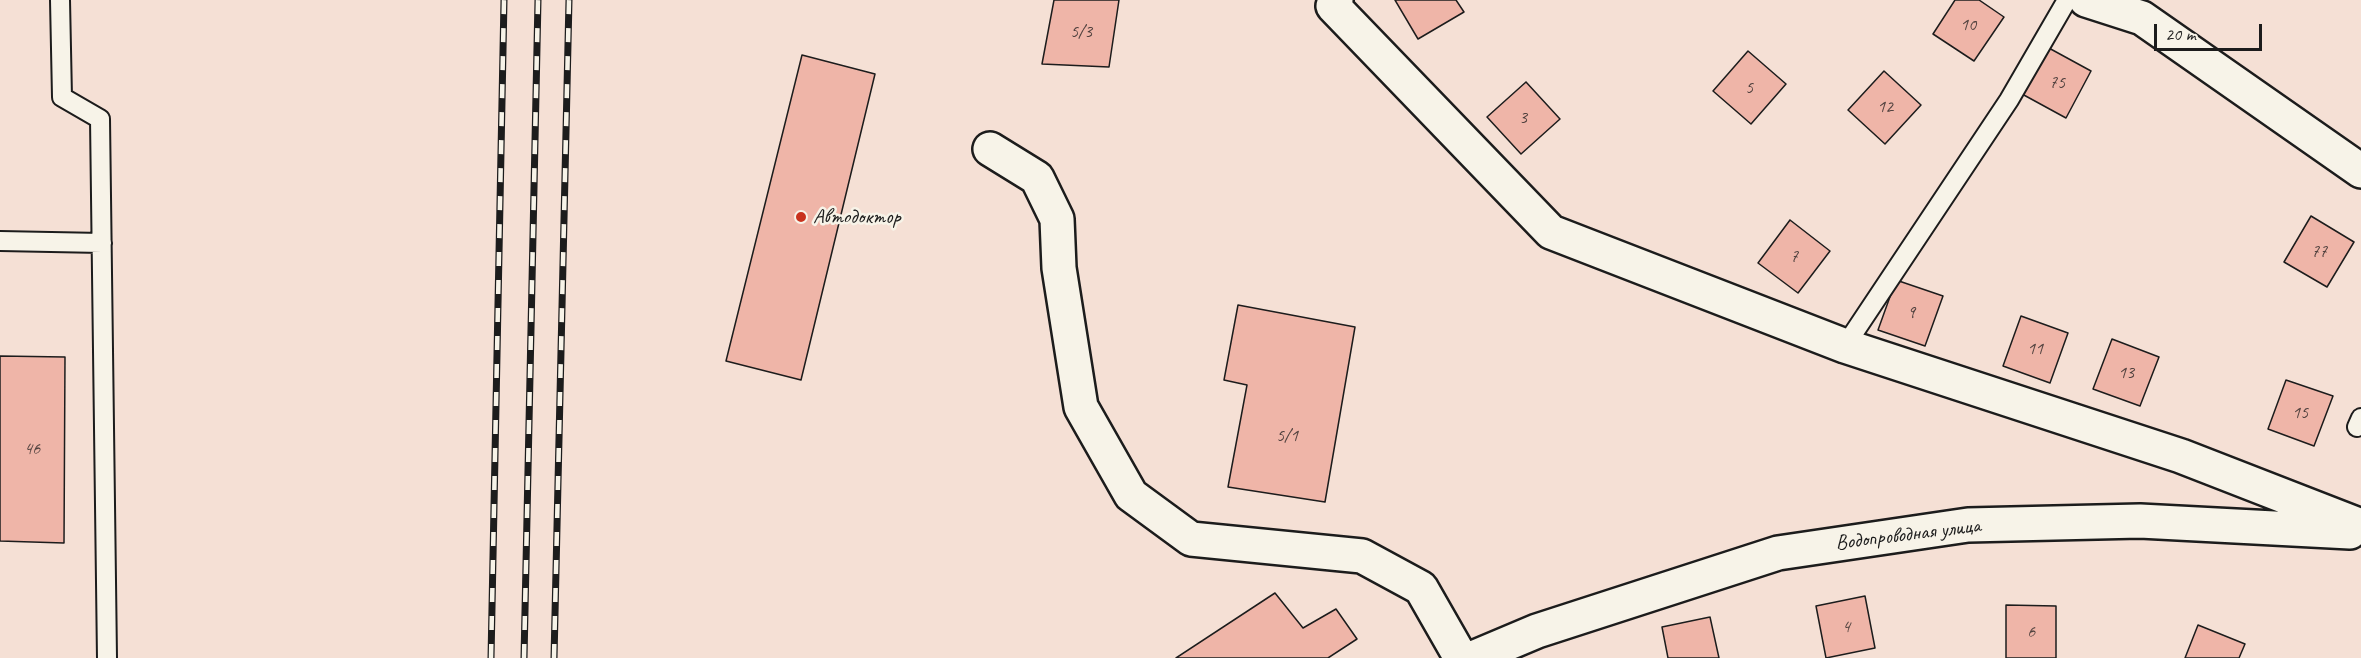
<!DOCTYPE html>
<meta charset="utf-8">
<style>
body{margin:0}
#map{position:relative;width:2361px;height:658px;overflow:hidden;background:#f5e0d5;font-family:Caveat,sans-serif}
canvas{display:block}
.scale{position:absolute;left:2154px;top:24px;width:108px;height:27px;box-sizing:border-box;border:3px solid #1c1c1c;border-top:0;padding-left:8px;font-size:18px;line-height:21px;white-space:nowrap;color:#1c1c1c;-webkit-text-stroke:4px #f7f3e8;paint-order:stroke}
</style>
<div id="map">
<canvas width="2361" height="658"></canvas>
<div class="scale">20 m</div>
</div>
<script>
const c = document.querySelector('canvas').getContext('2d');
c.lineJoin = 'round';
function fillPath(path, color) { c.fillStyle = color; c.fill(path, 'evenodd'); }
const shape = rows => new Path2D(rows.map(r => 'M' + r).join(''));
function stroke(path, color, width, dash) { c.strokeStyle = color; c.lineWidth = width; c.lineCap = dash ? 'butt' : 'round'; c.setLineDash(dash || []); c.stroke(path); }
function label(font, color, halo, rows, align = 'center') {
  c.font = font + ' Caveat,sans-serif'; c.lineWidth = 5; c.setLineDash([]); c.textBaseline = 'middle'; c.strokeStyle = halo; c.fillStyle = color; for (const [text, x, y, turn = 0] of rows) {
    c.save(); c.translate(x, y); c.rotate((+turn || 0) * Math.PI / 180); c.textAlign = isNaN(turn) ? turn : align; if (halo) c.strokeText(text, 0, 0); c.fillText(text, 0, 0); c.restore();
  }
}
const building = shape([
 [1054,0,1119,0,1109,67,1042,64,1054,0],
 [1395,0,1456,0,1464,12,1418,39,1395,0],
 [1955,0,1979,0,2004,17,1974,61,1933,34,1955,0],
 [2047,47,2091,71,2066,118,2022,94,2047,47],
 [1748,51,1786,84,1751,124,1713,91,1748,51],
 [802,55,875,74,801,380,726,361,802,55],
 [1884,71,1921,105,1885,144,1848,110,1884,71],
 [1526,82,1560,119,1521,154,1487,117,1526,82],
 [2311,216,2354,242,2327,287,2284,262,2311,216],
 [1790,220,1830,251,1798,293,1758,263,1790,220],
 [1896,280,1943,296,1925,346,1878,330,1896,280],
 [1238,305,1355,327,1325,502,1228,487,1247,385,1224,380,1238,305],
 [2021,316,2068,333,2050,383,2003,366,2021,316],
 [2112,339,2159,357,2140,406,2093,389,2112,339],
 [0,356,65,357,64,543,0,541,0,356],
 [2286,380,2333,396,2314,446,2268,429,2286,380],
 [1275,593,1303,628,1336,609,1357,639,1328,658,1176,658,1275,593],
 [1865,596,1875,648,1826,658,1816,606,1865,596],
 [2006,605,2056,606,2056,658,2006,658,2006,605],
 [1710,617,1719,658,1668,658,1662,627,1710,617],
 [2198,625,2245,644,2239,658,2185,658,2198,625]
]);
fillPath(building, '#efb5a8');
stroke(building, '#1c1c1c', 1.5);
const lane = shape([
 [60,0,62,97,100,119,107,658],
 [0,241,102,243],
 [1845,346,2009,100,2067,0],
 [2357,427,2361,418]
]);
const street = shape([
 [1336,0,1333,6,1551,232,1845,346,2181,456,2361,526],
 [2086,0,2142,18,2361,171],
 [990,149,1037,178,1057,219,1059,268,1081,407,1131,495,1191,539,1362,556,1421,588,1461,658],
 [1473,658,1537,631,1778,553,1968,525,2140,521,2350,532]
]);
stroke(lane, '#1c1c1c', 22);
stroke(street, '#1c1c1c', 38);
stroke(lane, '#f7f3e8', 18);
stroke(street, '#f7f3e8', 33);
const rail = shape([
 [491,658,504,0],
 [524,658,538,0],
 [554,658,569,0]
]);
stroke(rail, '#1c1c1c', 7);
stroke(rail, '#f7f3e8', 4.5, [14]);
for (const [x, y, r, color] of [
 [801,217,6,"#c8321e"]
]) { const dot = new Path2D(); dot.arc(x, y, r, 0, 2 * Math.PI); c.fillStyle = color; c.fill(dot); stroke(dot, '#f7f3e8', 2); }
label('18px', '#51423f', null, [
 ["10",1968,25],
 ["5/3",1081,32],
 ["75",2057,83],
 ["5",1749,88],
 ["12",1885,107],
 ["3",1523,118],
 ["77",2319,252],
 ["7",1794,257],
 ["9",1911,313],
 ["11",2035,349],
 ["13",2126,373],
 ["15",2300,413],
 ["5/1",1287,436],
 ["46",32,449],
 ["4",1846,627],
 ["6",2031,632]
]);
label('21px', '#1c1c1c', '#f7f3e8', [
 ["Автодоктор",813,217]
], 'left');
label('21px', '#1c1c1c', '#f7f3e8', [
 ["Водопроводная улица",1908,535,-7]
]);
</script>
